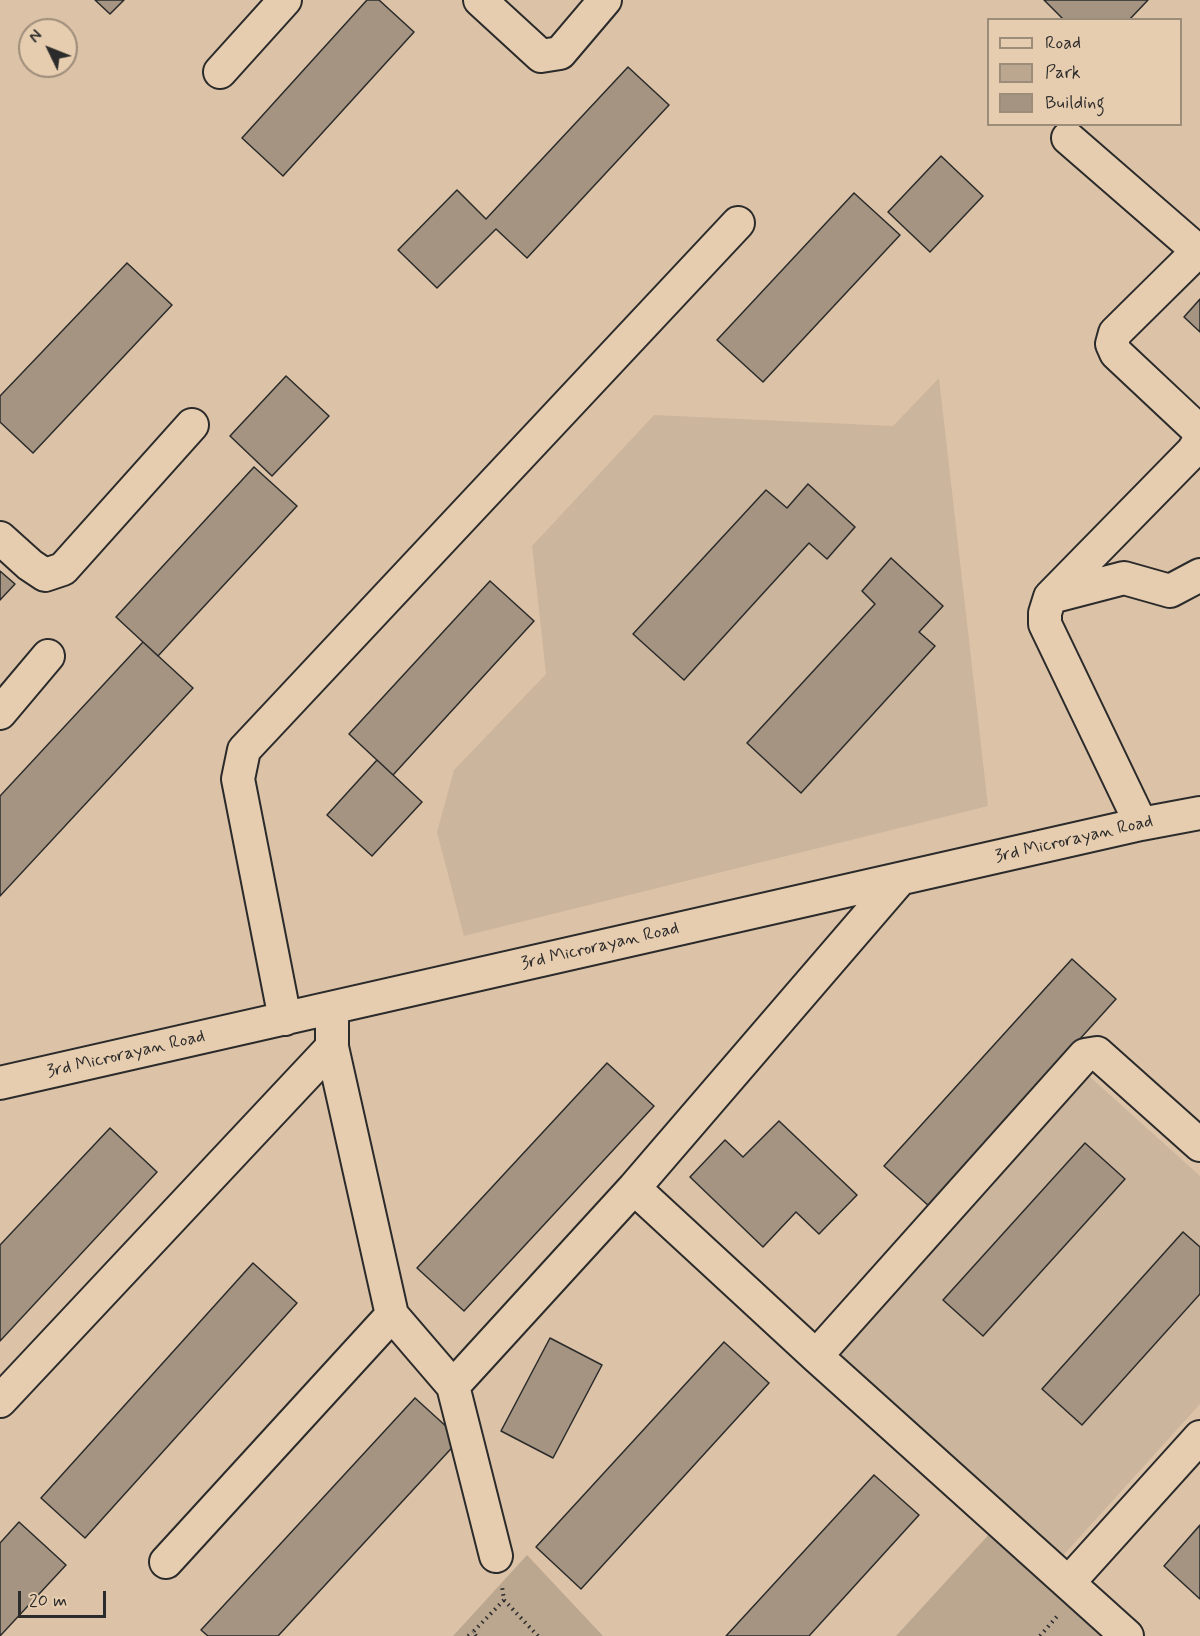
<!DOCTYPE html>
<style>
body{margin:0}
#map{position:relative;width:1200px;height:1636px;overflow:hidden;background:#dcc3a7;font-family:Mynerve,sans-serif}
canvas{display:block}
.legend{position:absolute;left:987px;top:18px;width:195px;height:108px;box-sizing:border-box;background:#e7cdaf;border:2px solid #9c8c7a;margin:0;padding:8px 10px;list-style:none;font-size:18px;color:#2b2b2b}
.legend li{display:flex;align-items:center;gap:12px;height:30px}
.legend b{width:30px;border:2px solid #9c8c7a}
.north{position:absolute;left:18px;top:18px;width:60px;height:60px;box-sizing:border-box;background:#e7cdaf;border:2px solid #9c8c7a;border-radius:50%;rotate:313deg;font-size:16px;font-weight:700;line-height:24px;text-align:center;color:#2b2b2b}
.north::after{content:'';display:block;margin:auto;width:21px;height:27px;background:#2b2b2b;clip-path:polygon(50% 0,100% 100%,50% 72%,0 100%)}
.scale{position:absolute;left:18px;top:1591px;width:88px;height:27px;box-sizing:border-box;border:3px solid #2b2b2b;border-top:0;padding-left:8px;font-size:18px;line-height:21px;white-space:nowrap;color:#2b2b2b;-webkit-text-stroke:4px #e7cdaf;paint-order:stroke}
</style>
<div id="map">
<canvas width="1200" height="1636"></canvas>
<ul class="legend">
<li><b style="height:8px;background:#e7cdaf"></b>Road</li>
<li><b style="height:16px;background:#bba790"></b>Park</li>
<li><b style="height:16px;background:#a49481"></b>Building</li>
</ul>
<div class="north">N</div>
<div class="scale">20 m</div>
</div>
<script>
const c = document.querySelector('canvas').getContext('2d');
c.lineJoin = 'round';
function fillPath(path, color) { c.fillStyle = color; c.fill(path, 'evenodd'); }
const shape = rows => new Path2D(rows.map(r => 'M' + r).join(''));
function stroke(path, color, width, dash) { c.strokeStyle = color; c.lineWidth = width; c.lineCap = dash ? 'butt' : 'round'; c.setLineDash(dash || []); c.stroke(path); }
function label(font, color, halo, rows, align = 'center') {
  c.font = font + ' Mynerve,sans-serif'; c.lineWidth = 4.5; c.setLineDash([]); c.textBaseline = 'middle'; c.strokeStyle = halo; c.fillStyle = color; for (const [text, x, y, turn = 0] of rows) {
    c.save(); c.translate(x, y); c.rotate((+turn || 0) * Math.PI / 180); c.textAlign = isNaN(turn) ? turn : align; if (halo) c.strokeText(text, 0, 0); c.fillText(text, 0, 0); c.restore();
  }
}
fillPath(shape([
 [939,378,988,806,464,936,437,832,454,770,546,674,532,546,654,415,893,426],
 [1089,1076,1200,1176,1200,1404,1059,1560,835,1357]
]), '#cbb59c');
fillPath(shape([
 [993,1530,1109,1636,896,1636],
 [527,1555,603,1636,453,1636]
]), '#bba790');
const building = shape([
 [95,0,124,0,110,14,95,0],
 [367,0,379,0,414,32,283,176,242,138,367,0],
 [1044,0,1148,0,1129,20,1064,20,1044,0],
 [628,67,669,105,527,258,496,229,437,288,398,250,457,190,486,219,628,67],
 [941,156,983,196,930,252,888,212,941,156],
 [854,193,900,235,763,382,717,340,854,193],
 [127,263,172,305,33,453,0,422,0,396,127,263],
 [1200,299,1200,332,1184,317,1200,299],
 [286,376,329,416,272,476,230,436,286,376],
 [254,467,297,506,158,656,116,617,254,467],
 [808,484,855,527,827,559,809,543,684,680,633,634,766,490,787,508,808,484],
 [891,558,943,606,919,632,935,646,801,793,747,743,875,604,862,591,891,558],
 [0,571,15,584,0,600,0,571],
 [490,581,534,621,393,775,349,734,490,581],
 [143,642,193,688,0,896,0,796,143,642],
 [377,760,422,802,372,856,327,815,377,760],
 [1072,959,1116,999,929,1206,884,1166,1072,959],
 [607,1063,654,1106,464,1311,417,1268,607,1063],
 [779,1121,857,1195,819,1234,796,1212,763,1247,690,1177,725,1140,743,1157,779,1121],
 [110,1128,157,1172,0,1341,0,1245,110,1128],
 [1085,1143,1125,1179,983,1336,943,1300,1085,1143],
 [1183,1232,1200,1247,1200,1294,1082,1425,1042,1389,1183,1232],
 [253,1263,297,1303,85,1538,41,1498,253,1263],
 [550,1338,602,1365,553,1458,501,1431,550,1338],
 [724,1342,769,1383,581,1589,536,1547,724,1342],
 [415,1398,460,1439,278,1636,208,1636,201,1630,415,1398],
 [874,1475,919,1515,809,1636,726,1636,874,1475],
 [19,1522,66,1565,0,1636,0,1543,19,1522],
 [1200,1525,1200,1599,1164,1566,1200,1525]
]);
fillPath(building, '#a49481');
stroke(building, '#2b2b2b', 1.5);
const minor = shape([
 [480,0,541,56,560,53,605,0],
 [220,72,285,0],
 [1068,138,1198,251,1115,333,1112,344,1116,353,1197,429,1199,441,1193,451,1050,597,1045,613,1045,624,1141,824],
 [0,538,30,565,45,575,63,569,192,425],
 [1051,597,1124,578,1170,591,1200,575],
 [0,713,48,656],
 [332,1008,332,1047,392,1315,453,1386,496,1556],
 [285,1019,238,779,244,750,738,223],
 [0,1083,1141,824,1200,813],
 [634,1188,816,1356,1127,1636],
 [816,1356,1085,1055,1097,1053,1200,1145],
 [453,1386,634,1188,900,879],
 [0,1401,332,1047],
 [166,1562,392,1315],
 [1069,1582,1200,1437]
]);
stroke(minor, '#2b2b2b', 36);
stroke(shape([
 [504,1600,538,1636],
 [468,1636,473,1632],
 [476,1636,473,1632,504,1600,502,1586],
 [1040,1636,1059,1614]
]), '#2b2b2b', 4, [1.5, 4.5]);
stroke(minor, '#e7cdaf', 32);
label('18px', '#2b2b2b', '#e7cdaf', [
 ["3rd Microrayan Road",1074,840,-13],
 ["3rd Microrayan Road",600,947,-13],
 ["3rd Microrayan Road",126,1055,-13]
]);
</script>
